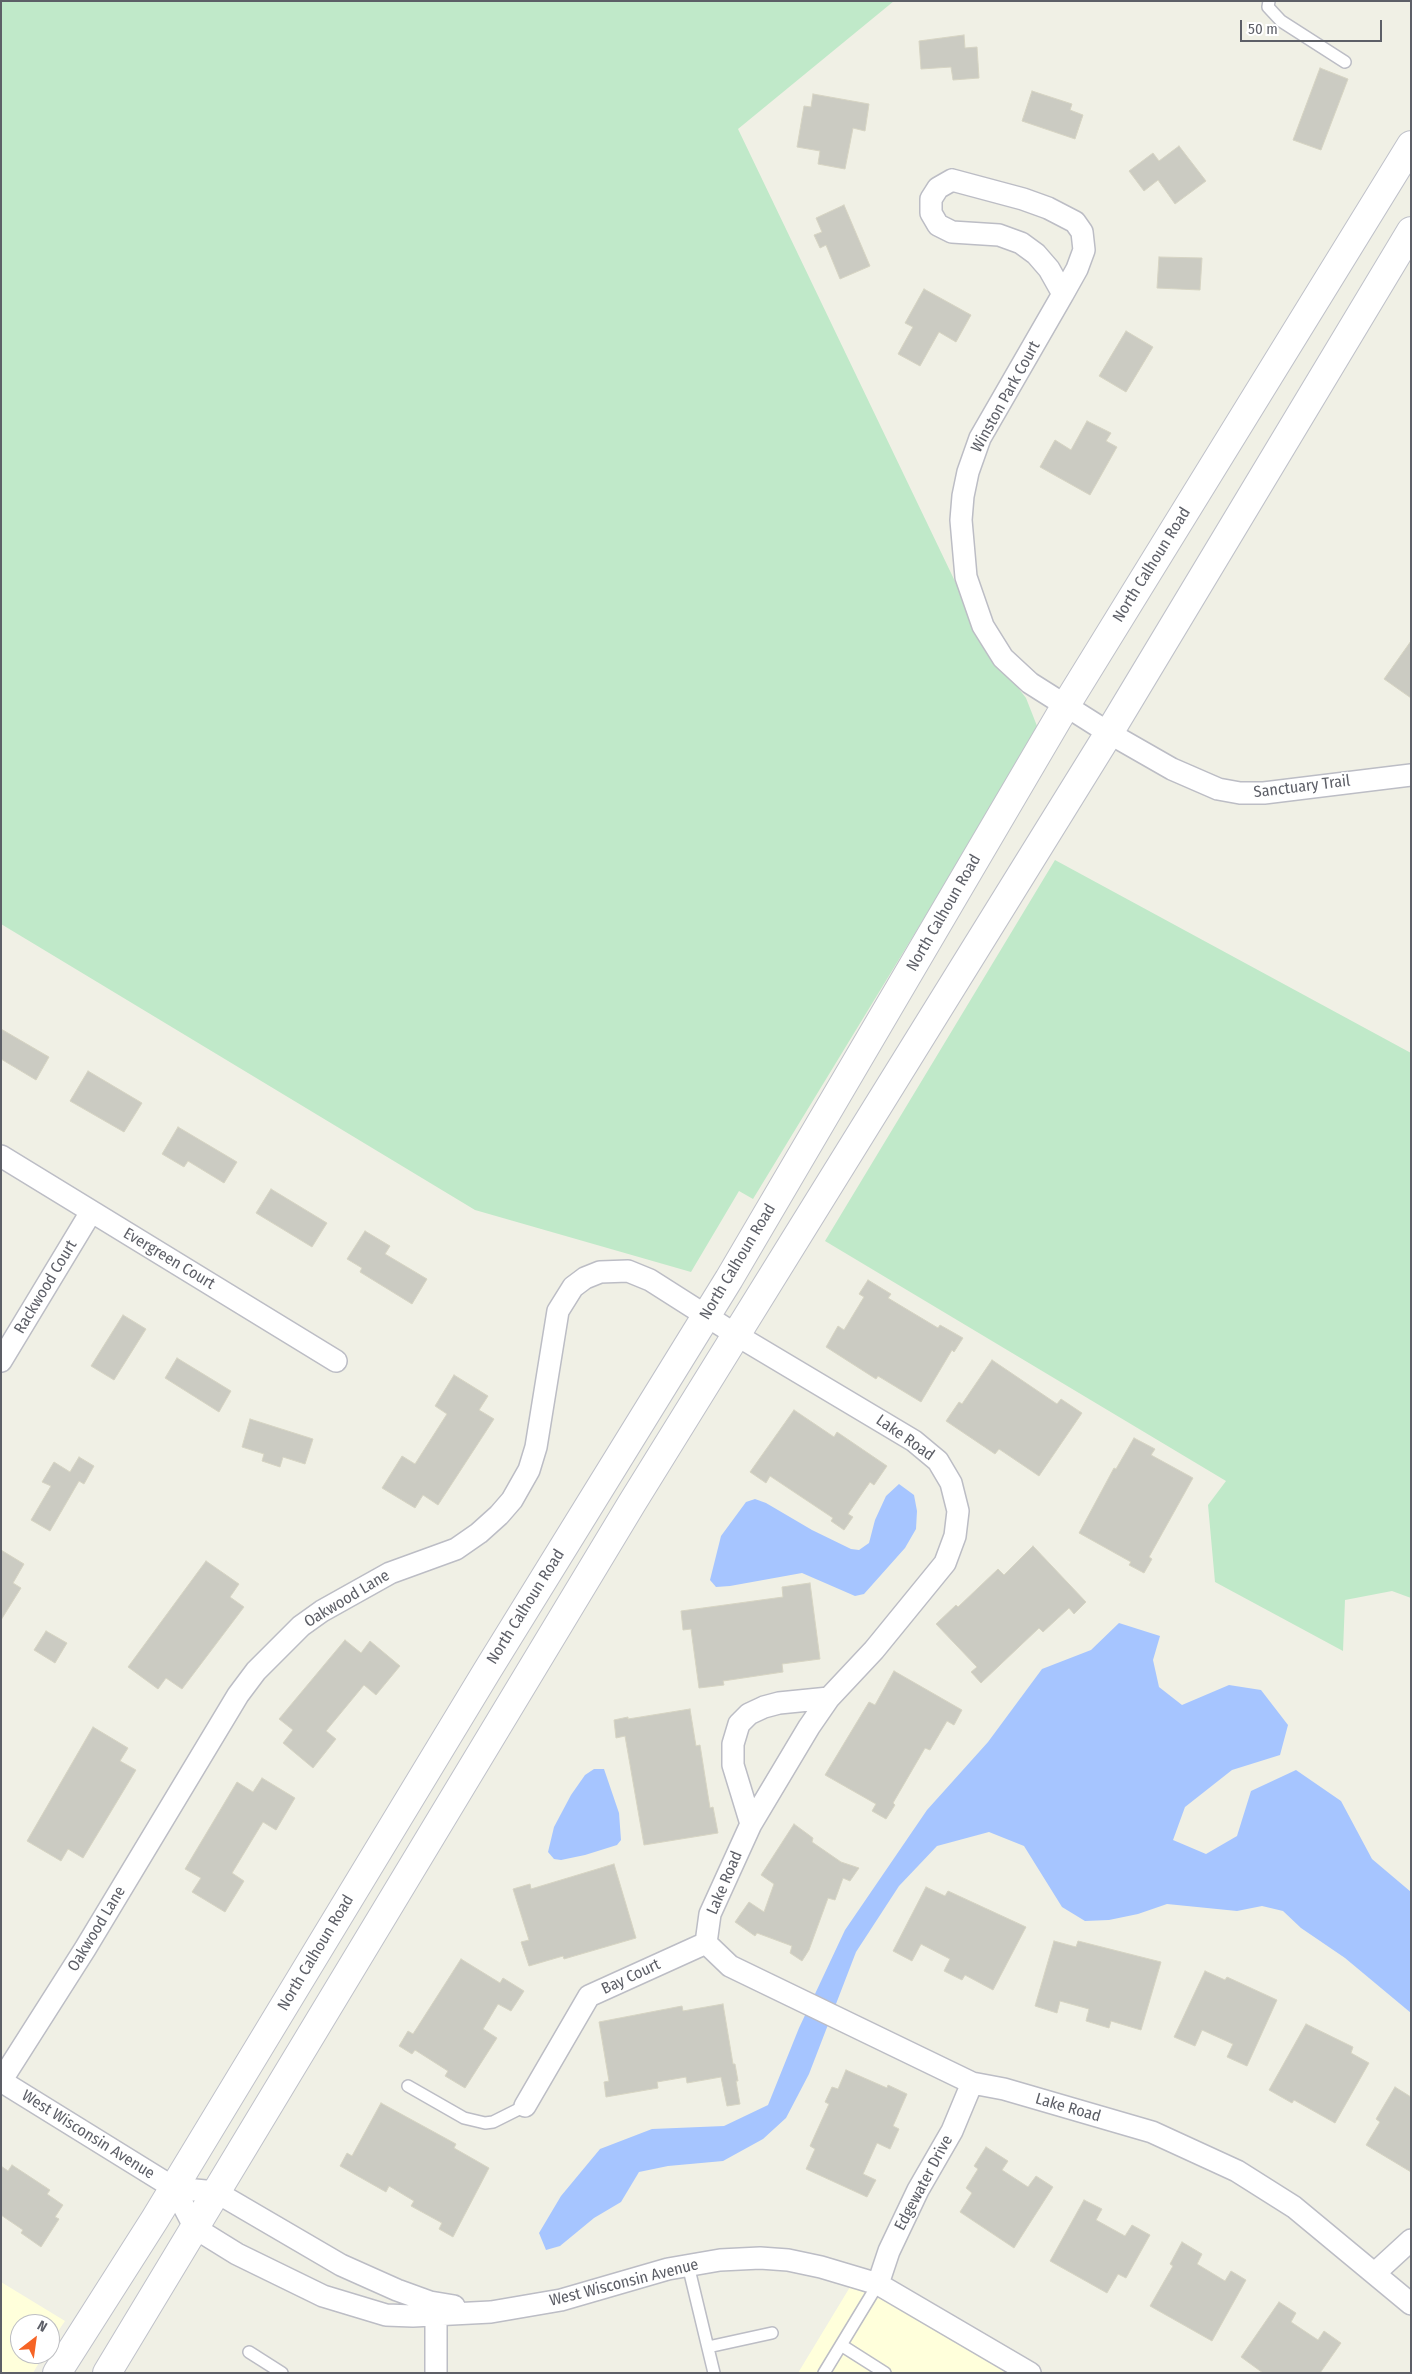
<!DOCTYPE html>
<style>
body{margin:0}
#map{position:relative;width:1412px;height:2374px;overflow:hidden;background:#f0f0e5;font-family:"Fira Sans Condensed",sans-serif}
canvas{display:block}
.frame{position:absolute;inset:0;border:2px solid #5d5f67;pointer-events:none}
.north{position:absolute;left:10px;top:2314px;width:50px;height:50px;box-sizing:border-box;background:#fff;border:1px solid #bebfc2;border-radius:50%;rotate:30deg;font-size:14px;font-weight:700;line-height:20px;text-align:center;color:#5d5f67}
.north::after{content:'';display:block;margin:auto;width:18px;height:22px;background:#f66425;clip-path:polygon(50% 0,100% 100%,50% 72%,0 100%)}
.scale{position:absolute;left:1240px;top:20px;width:142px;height:22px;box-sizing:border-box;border:2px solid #5d5f67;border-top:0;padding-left:6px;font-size:15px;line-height:18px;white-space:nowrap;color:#5d5f67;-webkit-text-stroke:4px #fff;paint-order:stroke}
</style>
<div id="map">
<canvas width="1412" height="2374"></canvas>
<div class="frame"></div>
<div class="north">N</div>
<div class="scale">50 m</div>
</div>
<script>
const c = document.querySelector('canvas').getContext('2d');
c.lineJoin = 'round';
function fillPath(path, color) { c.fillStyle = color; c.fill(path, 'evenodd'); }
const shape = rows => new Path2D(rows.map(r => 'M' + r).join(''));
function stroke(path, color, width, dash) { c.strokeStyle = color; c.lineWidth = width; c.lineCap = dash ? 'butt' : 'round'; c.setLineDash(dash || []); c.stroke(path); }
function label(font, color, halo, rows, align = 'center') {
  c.font = font + ' "Fira Sans Condensed",sans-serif'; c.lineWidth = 4; c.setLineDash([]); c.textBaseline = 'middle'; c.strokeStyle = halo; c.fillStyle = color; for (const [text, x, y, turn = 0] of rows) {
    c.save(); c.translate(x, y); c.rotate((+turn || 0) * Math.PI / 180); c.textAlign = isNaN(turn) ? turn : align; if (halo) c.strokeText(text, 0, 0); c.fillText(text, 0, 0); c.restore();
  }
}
fillPath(shape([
 [1,2282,65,2321,50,2343,50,2324,20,2324,20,2354,44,2354,33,2373,1,2373],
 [850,2287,901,2307,1008,2373,798,2373]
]), '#ffffdb');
fillPath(shape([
 [1,1,894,1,738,129,987,648,1026,698,1037,726,1035,736,753,1199,739,1191,691,1272,475,1210,1,924],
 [1055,860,1411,1053,1411,1598,1392,1591,1345,1600,1343,1651,1215,1582,1208,1505,1226,1481,825,1241]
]), '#c0e9c9');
fillPath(shape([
 [899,1484,914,1495,917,1511,916,1529,905,1548,864,1594,855,1596,802,1573,730,1586,716,1587,710,1580,721,1536,746,1502,755,1499,766,1503,812,1530,851,1549,859,1550,869,1543,875,1520,886,1496],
 [1119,1623,1160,1636,1153,1660,1159,1687,1182,1705,1229,1685,1261,1690,1288,1725,1280,1755,1232,1770,1185,1807,1173,1840,1206,1854,1237,1836,1251,1791,1296,1770,1341,1801,1372,1859,1411,1892,1411,2013,1345,1958,1301,1928,1283,1911,1262,1906,1237,1911,1167,1904,1138,1914,1109,1920,1085,1921,1062,1907,1024,1846,989,1832,937,1846,899,1886,856,1952,809,2074,786,2118,763,2139,723,2161,668,2166,639,2172,621,2202,594,2218,560,2246,546,2250,539,2233,561,2196,600,2149,652,2129,724,2126,768,2105,799,2028,845,1930,927,1810,988,1742,1042,1669,1091,1650],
 [594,1769,604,1769,619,1813,621,1840,617,1845,585,1855,561,1860,554,1859,548,1852,554,1827,571,1795,585,1775]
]), '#a6c5ff');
const building = shape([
 [964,35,965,48,977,47,979,78,953,80,951,67,921,69,919,41,964,35],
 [1320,68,1348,79,1321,150,1293,140,1320,68],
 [1032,91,1072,104,1070,110,1083,115,1075,139,1022,121,1032,91],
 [813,94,869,104,865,131,853,128,845,169,818,164,820,151,797,147,804,106,811,107,813,94],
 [1179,146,1206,181,1175,204,1158,180,1144,191,1129,171,1153,153,1159,161,1179,146],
 [844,205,870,266,840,279,826,245,820,248,814,235,822,232,816,218,844,205],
 [1159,257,1202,258,1200,290,1157,288,1159,257],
 [924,289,971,315,956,342,939,332,920,366,898,354,913,327,905,323,924,289],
 [1126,331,1153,347,1126,392,1099,376,1126,331],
 [1087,421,1111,433,1106,441,1117,447,1090,495,1040,467,1055,440,1071,450,1087,421],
 [1411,641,1411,698,1384,679,1411,641],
 [1,1029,49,1057,36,1080,1,1059,1,1029],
 [88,1071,142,1103,124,1132,70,1101,88,1071],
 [178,1127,237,1162,224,1183,188,1161,184,1167,162,1154,178,1127],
 [271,1189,327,1223,312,1247,256,1213,271,1189],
 [365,1231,390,1246,385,1254,427,1279,412,1304,360,1272,362,1268,347,1259,365,1231],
 [868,1280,891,1294,888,1298,938,1328,940,1325,963,1338,954,1352,952,1350,921,1402,878,1376,876,1379,826,1347,838,1326,844,1330,864,1297,859,1294,868,1280],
 [123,1315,146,1329,114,1380,91,1366,123,1315],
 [177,1358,231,1391,219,1412,165,1378,177,1358],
 [992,1360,1057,1404,1061,1399,1082,1413,1039,1476,999,1449,995,1454,946,1421,959,1402,962,1404,992,1360],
 [454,1375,488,1396,479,1410,494,1419,438,1505,423,1495,415,1508,382,1488,402,1456,415,1464,447,1414,435,1406,454,1375],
 [794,1410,834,1437,837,1432,887,1466,874,1485,870,1482,848,1514,853,1517,844,1530,831,1521,833,1518,770,1476,766,1483,750,1472,794,1410],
 [250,1419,313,1439,305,1464,283,1457,280,1467,262,1461,264,1454,242,1447,250,1419],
 [1134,1438,1155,1449,1151,1455,1193,1478,1149,1557,1152,1559,1144,1573,1129,1565,1131,1562,1079,1533,1114,1468,1116,1469,1134,1438],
 [79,1457,94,1466,84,1484,79,1481,50,1531,31,1520,51,1486,42,1482,54,1462,70,1472,79,1457],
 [1033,1546,1086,1602,1074,1614,1069,1608,1043,1632,1039,1628,981,1683,971,1672,977,1667,936,1624,956,1605,958,1607,998,1569,1004,1575,1033,1546],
 [1,1550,24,1564,13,1583,21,1588,1,1620,1,1550],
 [206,1561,239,1584,230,1597,244,1607,182,1689,166,1678,158,1689,128,1667,206,1561],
 [810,1583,820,1659,782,1664,783,1672,723,1681,724,1685,699,1688,691,1629,683,1630,681,1611,783,1597,782,1587,810,1583],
 [46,1631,67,1643,55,1663,34,1650,46,1631],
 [345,1640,361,1653,370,1641,400,1666,376,1695,364,1685,326,1731,336,1739,313,1768,283,1743,293,1730,279,1719,345,1640],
 [894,1671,962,1710,954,1725,947,1721,930,1750,925,1748,893,1803,895,1805,886,1819,872,1811,876,1804,825,1775,869,1702,875,1705,894,1671],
 [690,1709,696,1746,700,1745,710,1808,713,1807,718,1833,644,1845,625,1736,616,1738,614,1720,628,1717,628,1719,690,1709],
 [93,1727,128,1748,120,1761,136,1770,83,1858,68,1849,61,1861,27,1841,93,1727],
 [262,1778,295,1798,276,1830,263,1822,232,1873,244,1881,225,1912,192,1892,201,1878,185,1869,237,1782,253,1792,262,1778],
 [794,1824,813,1838,812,1842,841,1862,859,1868,850,1881,843,1878,835,1900,828,1898,809,1950,802,1961,790,1953,792,1946,757,1933,755,1936,735,1922,749,1902,764,1912,774,1884,761,1875,794,1824],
 [614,1864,636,1938,564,1959,563,1956,529,1966,521,1942,529,1940,513,1889,530,1884,531,1889,614,1864],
 [926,1887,945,1896,948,1891,1026,1927,993,1990,965,1975,962,1980,944,1971,950,1959,921,1944,912,1961,893,1951,926,1887],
 [1054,1941,1076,1947,1078,1941,1161,1962,1141,2030,1111,2021,1109,2028,1086,2021,1089,2009,1060,2001,1057,2013,1035,2006,1054,1941],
 [461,1959,500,1983,503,1978,524,1991,511,2011,498,2004,483,2029,497,2038,465,2088,445,2076,448,2071,415,2050,412,2054,399,2046,408,2031,413,2034,461,1959],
 [1205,1971,1225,1980,1227,1977,1277,2000,1247,2066,1227,2057,1233,2044,1202,2030,1195,2046,1174,2037,1205,1971],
 [723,2004,733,2064,735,2064,738,2081,736,2081,740,2104,727,2106,721,2077,687,2083,686,2077,657,2082,658,2088,606,2097,604,2082,609,2081,599,2022,682,2006,683,2011,723,2004],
 [1306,2024,1353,2047,1351,2053,1369,2063,1335,2123,1294,2100,1292,2103,1269,2090,1306,2024],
 [846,2070,887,2088,888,2085,907,2094,893,2126,899,2129,890,2149,877,2143,863,2174,876,2180,867,2197,806,2169,815,2149,810,2146,829,2104,825,2102,832,2087,838,2089,846,2070],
 [1395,2087,1411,2097,1411,2172,1366,2145,1380,2122,1376,2119,1395,2087],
 [381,2103,456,2144,454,2148,489,2168,453,2237,439,2229,442,2223,411,2206,414,2201,389,2186,386,2192,340,2166,347,2153,352,2156,381,2103],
 [986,2147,1008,2161,1002,2170,1028,2187,1036,2176,1053,2187,1014,2248,960,2212,972,2193,966,2188,978,2169,974,2166,986,2147],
 [12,2165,50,2190,47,2194,63,2205,55,2217,59,2219,41,2247,21,2233,23,2230,1,2215,1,2166,8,2171,12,2165],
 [1084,2200,1102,2209,1096,2220,1125,2236,1132,2225,1150,2235,1126,2278,1118,2274,1107,2293,1050,2261,1084,2200],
 [1182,2242,1202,2254,1197,2264,1225,2281,1231,2271,1246,2280,1212,2341,1150,2306,1173,2266,1170,2264,1182,2242],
 [1279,2302,1296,2313,1291,2322,1318,2340,1324,2331,1341,2343,1320,2373,1263,2373,1241,2357,1279,2302]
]);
fillPath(building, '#cbcbc2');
stroke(building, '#d6d4c3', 1);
const service = shape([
 [1269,1,1268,7,1281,21,1345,62],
 [408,2086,464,2118,485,2123,493,2122,525,2106],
 [688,2265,714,2373],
 [841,2345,885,2373],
 [708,2347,772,2333],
 [249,2352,282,2373],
 [824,2373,878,2284]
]);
const minor = shape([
 [952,180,1023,199,1048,208,1075,222,1082,232,1084,250,1077,269,1063,294,1049,269,1036,254,1021,243,999,235,952,232,938,225,931,213,931,199,938,188,952,180],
 [1063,294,980,438,968,472,963,496,961,520,966,577,983,626,1003,658,1030,683,1109,733,1172,769,1218,789,1240,793,1264,793,1411,775],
 [1,1156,336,1361],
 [1,1361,91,1212],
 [751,1824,733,1765,733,1744,739,1724,749,1714,764,1707,779,1703,829,1698],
 [1,2081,85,1949,238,1695,256,1671,301,1626,322,1611,390,1573,456,1549,479,1533,499,1515,512,1500,529,1470,536,1447,558,1311,573,1287,585,1278,600,1272,628,1271,650,1280,738,1336,914,1441,938,1461,951,1483,958,1511,955,1536,945,1563,874,1650,829,1698,809,1727,751,1824,710,1914,706,1943,730,1966,972,2083,1004,2089,1152,2132,1237,2171,1294,2207,1411,2304],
 [1,2081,174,2188,216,2192,341,2265,397,2290,430,2302,454,2306],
 [525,2106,589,1996,706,1943],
 [174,2188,195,2228,237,2254,323,2296,386,2315,413,2316,491,2312,561,2300,668,2269,720,2260,760,2258,788,2260,821,2267,878,2284,1030,2373],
 [1375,2273,1411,2240],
 [878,2284,889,2251,918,2190,952,2131,972,2083],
 [436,2303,436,2373]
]);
const secondary = shape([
 [57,2373,155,2219,487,1671,729,1279,1066,705,1411,145],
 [107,2373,632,1503,1109,733,1411,231]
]);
stroke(service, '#bcbdc5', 14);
stroke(minor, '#bcbdc5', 24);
stroke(secondary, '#bfc1c9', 30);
stroke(service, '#fff', 11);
stroke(minor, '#fff', 21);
stroke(secondary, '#fff', 28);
label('16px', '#5d5f67', '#fff', [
 ["Winston Park Court",1006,397,-61],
 ["North Calhoun Road",1152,565,-58],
 ["Sanctuary Trail",1302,787,-7],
 ["North Calhoun Road",944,913,-60],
 ["Evergreen Court",169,1259,31],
 ["North Calhoun Road",738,1262,-59],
 ["Rackwood Court",46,1287,-59],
 ["Lake Road",905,1438,35],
 ["Oakwood Lane",347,1599,-31],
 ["North Calhoun Road",526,1607,-58],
 ["Lake Road",725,1883,-67],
 ["Oakwood Lane",97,1929,-59],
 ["North Calhoun Road",316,1953,-59],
 ["Bay Court",631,1977,-25],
 ["Lake Road",1068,2108,16],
 ["West Wisconsin Avenue",88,2135,32],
 ["Edgewater Drive",924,2183,-62],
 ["West Wisconsin Avenue",624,2283,-14]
]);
</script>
